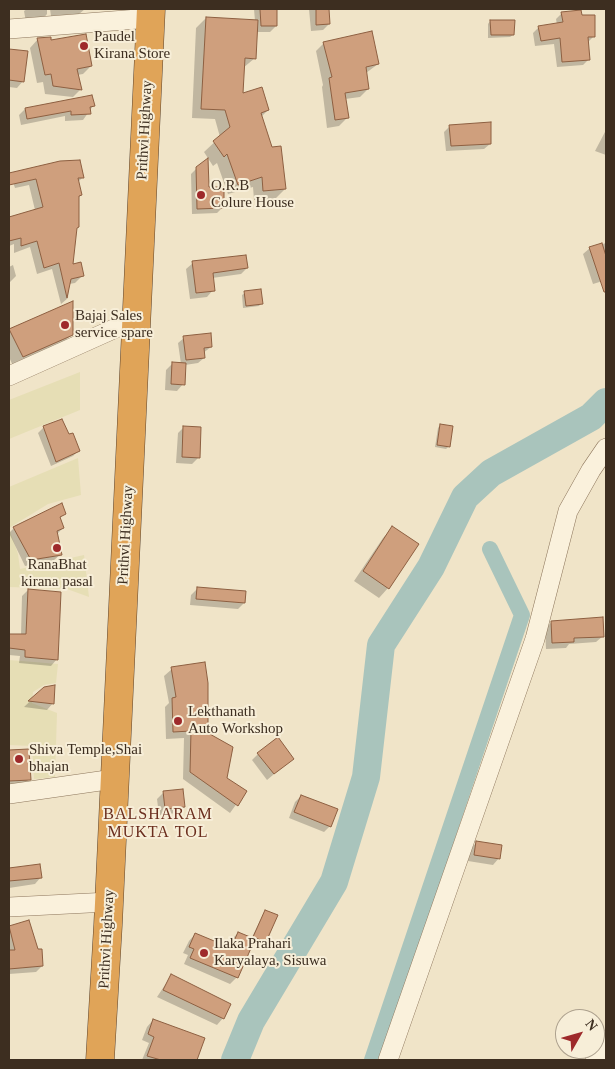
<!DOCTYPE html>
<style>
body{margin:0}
#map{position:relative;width:615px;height:1069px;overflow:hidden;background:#f0e4c8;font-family:"Times New Roman",serif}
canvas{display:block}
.frame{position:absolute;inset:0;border:10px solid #3d2e20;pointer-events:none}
.north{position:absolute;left:555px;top:1009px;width:50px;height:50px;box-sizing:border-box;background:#f7eed8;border:1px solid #ada18e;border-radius:50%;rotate:52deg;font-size:14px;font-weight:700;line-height:20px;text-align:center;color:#3d2e20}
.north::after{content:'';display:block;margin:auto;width:18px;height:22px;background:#9e2a2b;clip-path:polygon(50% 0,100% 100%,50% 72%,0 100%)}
</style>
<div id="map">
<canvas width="615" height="1069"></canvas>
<div class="frame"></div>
<div class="north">N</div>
</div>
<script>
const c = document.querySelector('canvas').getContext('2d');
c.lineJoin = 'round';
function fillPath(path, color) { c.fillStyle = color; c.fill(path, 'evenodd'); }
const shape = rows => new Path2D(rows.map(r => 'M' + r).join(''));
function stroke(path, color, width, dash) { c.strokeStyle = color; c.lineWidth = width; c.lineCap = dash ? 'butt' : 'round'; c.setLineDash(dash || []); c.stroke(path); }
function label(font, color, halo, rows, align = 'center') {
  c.font = font + ' "Times New Roman",serif'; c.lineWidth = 4; c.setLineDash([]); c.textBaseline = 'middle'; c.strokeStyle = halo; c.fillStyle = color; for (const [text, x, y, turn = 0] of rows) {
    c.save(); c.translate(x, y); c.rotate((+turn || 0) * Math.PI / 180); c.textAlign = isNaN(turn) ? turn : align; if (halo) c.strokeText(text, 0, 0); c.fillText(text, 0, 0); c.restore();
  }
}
fillPath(shape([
 [80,372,80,410,9,439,9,400],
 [78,458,81,495,48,504,9,528,18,554,20,569,84,555,89,597,67,589,9,587,9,487],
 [9,660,58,664,56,683,44,685,33,692,32,703,57,713,55,777,34,779,32,746,9,745]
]), '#e6deb5');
fillPath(shape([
 [27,9,47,9,47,14,41,21,26,22,24,11],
 [50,9,85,9,79,14,51,16],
 [254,9,276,9,276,26,270,32,257,32,255,58,243,68,242,95,268,110,261,117,285,189,275,199,254,200,253,187,228,194,217,163,213,166,204,152,220,137,215,119,192,118,196,28,206,18,255,21],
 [309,9,328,9,329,24,323,30,311,31],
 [562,13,594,36,588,42,589,59,583,65,557,67,554,44,535,46,533,33,539,27,557,25,556,19],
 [490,21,513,35,510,37,488,38,488,24],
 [38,39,50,42,91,66,83,74,77,75,81,89,73,97,45,94,43,82,37,83,30,48],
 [324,43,378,64,366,73,368,89,360,97,345,99,347,118,339,126,327,128,322,87,323,85,316,51],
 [9,50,27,52,23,81,17,88,9,87],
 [93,106,83,120,65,121,65,116,21,125,19,115,25,109],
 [450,126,490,144,484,149,446,151,444,132],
 [606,130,606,155,595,151],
 [197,168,208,189,223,207,217,213,192,214,191,174],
 [83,177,78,182,81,195,77,199,72,265,83,275,75,283,69,284,68,298,61,304,52,269,37,274,30,247,14,253,14,244,9,246,9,217,35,210,29,185,15,188,12,179],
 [606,243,606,280,593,284,583,254,590,248],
 [193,263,247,268,241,274,212,278,213,290,207,297,190,299,186,269],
 [13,265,16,276,9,283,9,267],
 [245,293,261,303,259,306,243,308,242,295],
 [10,331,72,334,62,344,13,366,9,357],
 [184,338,211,347,203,353,204,358,198,363,185,365,183,384,177,391,165,390,166,370,173,363,181,364,178,343],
 [440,425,449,446,446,449,435,447,438,428],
 [44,427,78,451,73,456,51,466,38,433],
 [184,427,198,458,192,464,176,463,178,433],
 [64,514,59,519,63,528,57,534,61,554,54,560,25,566,9,533,14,528],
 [392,528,388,588,379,598,354,581,383,538],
 [197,589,245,593,244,603,238,609,190,605,191,595],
 [28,590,57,659,51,666,19,663,20,656,9,655,9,635,21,635,22,596],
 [552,622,603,636,596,642,569,644,566,648,546,649,545,628],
 [172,669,207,734,225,779,245,792,230,813,183,779,184,738,166,739,165,707,169,703,164,676],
 [44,688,53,703,47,710,24,707],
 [27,750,29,779,23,785,9,787,9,751],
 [258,754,292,759,267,780,252,760],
 [163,793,183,807,177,813,159,815,157,799],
 [301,796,330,826,324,832,289,818,295,802],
 [477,842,499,858,493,865,468,861,470,849],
 [39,866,41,877,35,884,9,888,9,869],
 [265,911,276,916,265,942,262,944,252,941,237,977,230,984,184,964,188,955,183,953,189,941,195,934,228,948,232,939,238,933,251,939],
 [28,921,42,966,36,972,9,974,9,927],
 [171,976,223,1018,217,1025,157,997],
 [153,1020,204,1039,196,1060,142,1060,149,1043,142,1040,147,1027]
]), '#0003');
stroke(shape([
 [372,1060,522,615,490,549]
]), '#a9c4bc', 16);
stroke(shape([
 [235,1060,251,1021,334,882,366,777,381,645,431,567,465,497,491,473,591,417,606,402]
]), '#a9c4bc', 28);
const building = shape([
 [260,9,277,9,277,26,261,26,260,9],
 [316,9,329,9,330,24,316,25,316,9],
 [581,10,582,15,595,15,595,37,588,37,590,60,562,62,560,38,541,41,538,26,563,22,561,12,581,10],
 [206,17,258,20,256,59,245,58,243,93,262,87,269,110,261,113,272,147,281,146,286,189,263,191,262,177,238,185,227,154,224,157,213,141,230,127,225,110,201,109,206,17],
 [490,20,515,20,514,35,491,35,490,20],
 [372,31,379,64,366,67,369,89,345,93,349,118,335,120,329,78,332,77,323,42,372,31],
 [86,34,92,66,77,69,82,90,53,86,51,74,45,75,37,38,51,37,51,40,86,34],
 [9,49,28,51,24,82,9,80,9,49],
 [92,95,95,106,90,107,91,114,71,115,71,111,27,119,25,108,92,95],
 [491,122,491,144,451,146,449,125,491,122],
 [208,158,209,187,224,187,224,208,197,209,196,167,208,158],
 [80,160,84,178,78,178,82,195,79,196,79,227,77,228,73,264,81,262,84,276,71,279,67,298,59,263,44,268,37,241,21,246,21,238,9,241,9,217,43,207,36,179,9,185,9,173,60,161,80,160],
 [602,243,606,256,606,292,604,292,589,247,602,243],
 [246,255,248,268,213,273,215,291,196,293,192,261,246,255],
 [261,289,263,304,246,306,244,291,261,289],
 [73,301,73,335,23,357,9,329,73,301],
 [211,333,212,347,204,348,205,358,186,360,183,336,211,333],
 [172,362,186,363,185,385,171,384,172,362],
 [62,419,69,434,73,433,80,451,56,462,43,426,62,419],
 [440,424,453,426,450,447,437,445,440,424],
 [183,426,201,427,200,458,182,457,183,426],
 [62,503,66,514,60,517,64,528,57,531,62,555,31,560,13,527,62,503],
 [392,526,419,544,389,589,363,571,392,526],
 [197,587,246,591,245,603,196,599,197,587],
 [28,589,61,592,58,660,25,657,25,650,9,648,9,634,26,634,28,589],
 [603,617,604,637,574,638,574,642,552,643,551,621,603,617],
 [205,662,208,683,208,733,233,747,227,778,247,791,238,806,190,772,191,731,173,732,172,698,176,697,171,667,205,662],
 [55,685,54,704,28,701,44,687,55,685],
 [278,737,294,759,274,774,257,753,278,737],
 [29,749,31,780,9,781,9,750,29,749],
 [183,789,185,807,165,809,163,791,183,789],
 [301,795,338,809,331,827,294,812,301,795],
 [476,841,502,845,500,859,474,855,476,841],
 [40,864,42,878,9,881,9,868,40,864],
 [265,910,278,915,266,942,253,937,265,910],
 [29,920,38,949,42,949,43,966,9,969,9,950,15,950,9,926,29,920],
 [238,932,255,939,238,978,190,958,194,949,189,947,195,933,231,948,238,932],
 [171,974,231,1004,224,1019,163,990,171,974],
 [153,1019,205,1038,197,1060,161,1060,147,1056,154,1037,148,1034,153,1019]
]);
fillPath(building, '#cf9f7d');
stroke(building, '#8d5f41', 1);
const street = shape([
 [9,29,151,18],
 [9,376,136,319],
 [9,794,114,779],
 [9,907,109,902],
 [388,1060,535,639,568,511,591,470,606,448],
 [595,1060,606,1040]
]);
const highway = shape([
 [100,1060,108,925,151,9]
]);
stroke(street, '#8d765c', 20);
stroke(highway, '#5b4430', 29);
stroke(street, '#faf1dc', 19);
stroke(highway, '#e0a458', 28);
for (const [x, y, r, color] of [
 [84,46,5,"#9e2a2b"],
 [201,195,5,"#9e2a2b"],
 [65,325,5,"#9e2a2b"],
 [57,548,5,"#9e2a2b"],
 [178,721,5,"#9e2a2b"],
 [19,759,5,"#9e2a2b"],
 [204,953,5,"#9e2a2b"]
]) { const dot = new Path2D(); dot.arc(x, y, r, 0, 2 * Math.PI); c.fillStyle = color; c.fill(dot); stroke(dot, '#f7eed8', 2); }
label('15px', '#3d2e20', '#f7eed8', [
 ["Paudel",94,37],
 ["Kirana Store",94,54],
 ["O.R.B",211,186],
 ["Colure House",211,203],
 ["Bajaj Sales",75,316],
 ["service spare",75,333],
 ["RanaBhat",57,565,"center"],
 ["kirana pasal",57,582,"center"],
 ["Lekthanath",188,712],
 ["Auto Workshop",188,729],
 ["Shiva Temple,Shai",29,750],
 ["bhajan",29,767],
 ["Ilaka Prahari",214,944],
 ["Karyalaya, Sisuwa",214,961]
], 'left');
label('15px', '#3d2e20', '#f7eed8', [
 ["Prithvi Highway",145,130,-87],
 ["Prithvi Highway",126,535,-87],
 ["Prithvi Highway",107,939,-87]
]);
c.letterSpacing = '1px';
label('16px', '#6b2e1e', '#f7eed8', [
 ["BALSHARAM",158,815],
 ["MUKTA TOL",158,833]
]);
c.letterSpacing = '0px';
</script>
